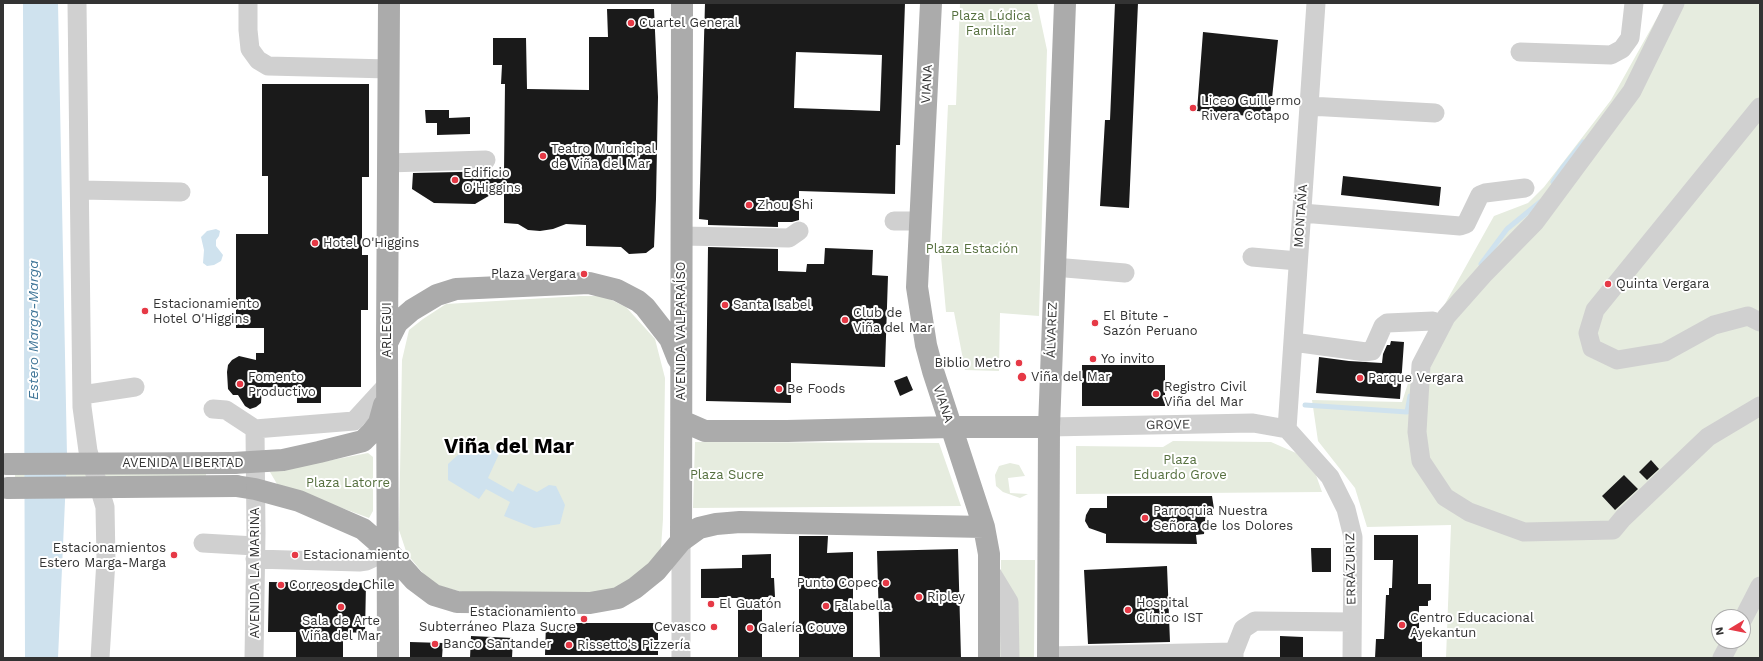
<!DOCTYPE html>
<meta charset="utf-8">
<style>
body{margin:0}
#map{position:relative;width:1763px;height:661px;overflow:hidden;background:#fff;font-family:"Work Sans",sans-serif}
canvas{display:block}
.frame{position:absolute;inset:0;border:4px solid #333;pointer-events:none}
.north{position:absolute;left:1711px;top:609px;width:40px;height:40px;box-sizing:border-box;background:#fff;border:1px solid #adadad;border-radius:50%;rotate:260deg;font-size:11px;font-weight:700;line-height:16px;text-align:center;color:#333}
.north::after{content:'';display:block;margin:auto;width:14px;height:18px;background:#e63946;clip-path:polygon(50% 0,100% 100%,50% 72%,0 100%)}
</style>
<div id="map">
<canvas width="1763" height="661"></canvas>
<div class="frame"></div>
<div class="north">N</div>
</div>
<script>
const c = document.querySelector('canvas').getContext('2d');
c.lineJoin = 'round';
function fillPath(path, color) { c.fillStyle = color; c.fill(path, 'evenodd'); }
const shape = rows => new Path2D(rows.map(r => 'M' + r).join(''));
function stroke(path, color, width, dash) { c.strokeStyle = color; c.lineWidth = width; c.lineCap = dash ? 'butt' : 'round'; c.setLineDash(dash || []); c.stroke(path); }
function label(font, color, halo, rows, align = 'center') {
  c.font = font + ' "Work Sans",sans-serif'; c.lineWidth = 4; c.setLineDash([]); c.textBaseline = 'middle'; c.strokeStyle = halo; c.fillStyle = color; for (const [text, x, y, turn = 0] of rows) {
    c.save(); c.translate(x, y); c.rotate((+turn || 0) * Math.PI / 180); c.textAlign = isNaN(turn) ? turn : align; if (halo) c.strokeText(text, 0, 0); c.fillText(text, 0, 0); c.restore();
  }
}
fillPath(shape([
 [960,3,1037,3,1047,50,1039,316,1000,313,999,371,965,370,954,312,946,312,941,256,948,105,956,105],
 [1663,3,1760,3,1760,658,1446,658,1451,525,1367,527,1355,488,1318,441,1312,400,1402,402,1418,352,1494,216,1528,203,1544,187,1611,100,1662,9],
 [1719,617,1743,617,1743,641,1719,641],
 [580,296,603,296,626,307,655,339,665,378,663,519,661,548,648,567,615,588,588,595,470,594,432,584,407,554,399,530,402,360,409,330,423,319,446,304],
 [1173,441,1271,442,1296,453,1316,475,1322,492,1076,494,1076,446,1163,447],
 [695,442,939,443,961,506,693,508],
 [368,453,373,457,373,511,369,518,277,484,270,472],
 [1010,463,1019,465,1025,476,1008,478,1010,493,1028,494,1020,498,1003,492,996,486,995,475,999,466],
 [206,473,206,476,15,477,15,474],
 [1001,560,1035,560,1034,658,1000,658]
]), '#e6ecdf');
fillPath(shape([
 [23,3,58,3,67,456,58,658,25,658],
 [216,229,220,231,219,236,216,240,216,246,223,255,221,261,214,265,207,266,203,263,204,250,201,237,207,231],
 [486,446,499,454,488,478,513,492,518,483,537,492,549,485,556,486,565,505,560,524,534,528,504,516,510,502,486,489,479,499,448,480,448,464,460,453]
]), '#cfe2ee');
stroke(shape([
 [1553,182,1563,167,1583,142],
 [1481,264,1507,229,1540,202],
 [1305,405,1407,412,1410,396]
]), '#cfe2ee', 5);
fillPath(shape([
 [705,3,905,3,900,145,896,145,895,194,799,191,799,220,792,222,778,222,778,227,708,225,708,220,699,219],
 [796,52,882,55,880,111,794,108],
 [1115,3,1138,3,1129,208,1100,206,1105,120,1110,120],
 [607,9,654,9,658,97,656,199,654,247,646,253,629,254,621,247,586,246,586,225,566,224,553,229,540,231,528,230,518,224,504,223,504,187,475,204,434,203,412,189,413,173,504,171,505,84,501,84,502,65,493,65,493,38,526,38,527,89,589,90,589,37,608,37],
 [1203,32,1278,40,1270,118,1197,111],
 [262,84,369,84,369,177,362,177,362,255,368,255,368,310,361,310,361,387,321,387,321,403,297,403,297,388,262,387,261,403,256,407,250,409,245,406,238,395,233,395,228,389,227,372,228,365,232,360,239,356,256,360,256,353,264,353,264,328,236,328,236,234,268,234,268,176,262,176],
 [425,110,449,110,449,118,470,117,470,134,437,135,437,123,426,123],
 [1343,176,1441,187,1439,206,1341,195],
 [708,247,778,249,778,271,806,272,807,264,824,264,825,248,873,250,872,275,888,276,885,367,791,363,791,403,706,401],
 [1391,341,1404,342,1400,399,1316,393,1319,357,1349,361,1382,363,1383,354,1387,345,1390,345],
 [1082,365,1165,365,1165,406,1082,406],
 [907,376,913,390,900,396,894,381],
 [1651,460,1659,469,1647,480,1639,472],
 [1624,475,1638,489,1615,510,1602,496],
 [1107,496,1212,496,1214,509,1206,510,1204,534,1196,535,1197,544,1106,543,1106,534,1089,528,1085,521,1086,515,1090,508,1107,508],
 [1374,535,1418,535,1418,584,1431,584,1431,600,1428,601,1428,606,1419,606,1419,640,1422,640,1422,658,1375,658,1376,639,1384,639,1386,595,1389,595,1389,588,1392,588,1393,560,1374,560],
 [799,536,828,536,827,553,853,552,853,658,799,658],
 [1311,548,1331,548,1331,572,1312,572],
 [958,549,961,658,880,658,877,551],
 [771,554,771,578,774,578,775,597,762,597,762,658,738,658,738,598,701,598,701,569,742,568,742,555],
 [1167,566,1170,642,1088,644,1084,570],
 [269,582,366,583,365,633,343,632,343,658,296,658,296,632,268,632],
 [546,623,658,623,658,655,545,655],
 [471,636,513,638,512,658,470,658],
 [1280,636,1303,637,1303,658,1280,658],
 [410,642,443,643,442,658,410,658]
]), '#1a1a1a');
stroke(shape([
 [77,3,82,407,88,451,105,507,106,560,100,658],
 [248,3,248,30,250,49,258,60,268,66,389,69],
 [1675,3,1632,91,1535,222,1485,273,1446,317,1421,365,1417,432,1421,461,1445,497,1469,512,1524,532,1613,530,1623,518,1708,437,1760,406],
 [1520,52,1611,55,1622,49,1630,38,1634,3],
 [1309,106,1435,113],
 [1760,107,1595,310,1588,333,1592,348,1617,360,1665,352,1714,325,1748,316,1760,322],
 [388,163,486,160],
 [81,190,181,192],
 [1302,213,1460,226,1466,224,1480,195,1485,193,1525,188],
 [894,221,921,221],
 [681,236,789,238,799,231],
 [1252,257,1298,261],
 [1054,267,1125,273],
 [1293,342,1366,352,1372,351,1383,326,1387,323,1433,321],
 [82,395,135,387],
 [213,409,226,410,255,429],
 [1049,427,1253,423,1287,429],
 [1287,429,1316,3],
 [1287,429,1330,477,1346,509,1353,537,1352,658],
 [681,541,681,658],
 [203,543,255,546],
 [255,559,359,562,366,561,388,551],
 [989,569,1009,602,1010,658],
 [1743,619,1760,586],
 [1048,656,1234,652],
 [254,658,256,533,255,429,354,421,388,384],
 [1234,658,1234,652,1243,629,1255,621,1352,622],
 [1722,658,1731,641]
]), '#d0d0d0', 19);
stroke(shape([
 [931,3,917,287,926,345,933,371,984,527,989,554,989,658],
 [387,343,397,323,412,310,437,295,456,289,589,283,617,290,638,301,645,307,670,339,678,359],
 [682,421,705,431,787,431,951,427,1049,427],
 [234,463,283,460,319,452,363,441,371,433,379,423,384,405],
 [236,486,255,489,299,501,363,529,388,551,414,580,434,595,457,602,590,603,618,598,635,588,656,571,681,541,699,528,716,524,740,522,984,527],
 [681,541,682,3],
 [388,658,387,343,389,3],
 [1048,658,1049,427,1065,3]
]), '#ababab', 22);
stroke(shape([
 [6,464,234,463],
 [7,488,236,486]
]), '#ababab', 22);
for (const [x, y, r, color] of [
 [631,23,4,"#e63946"],
 [1193,108,4,"#e63946"],
 [543,156,4,"#e63946"],
 [455,180,4,"#e63946"],
 [749,205,4,"#e63946"],
 [315,243,4,"#e63946"],
 [584,274,4,"#e63946"],
 [1608,284,4,"#e63946"],
 [725,305,4,"#e63946"],
 [145,311,4,"#e63946"],
 [845,320,4,"#e63946"],
 [1095,323,4,"#e63946"],
 [1093,359,4,"#e63946"],
 [1019,363,4,"#e63946"],
 [1022,377,5,"#e63946"],
 [1360,378,4,"#e63946"],
 [240,384,4,"#e63946"],
 [779,389,4,"#e63946"],
 [1156,394,4,"#e63946"],
 [1145,518,4,"#e63946"],
 [174,555,4,"#e63946"],
 [295,555,4,"#e63946"],
 [886,583,4,"#e63946"],
 [281,585,4,"#e63946"],
 [919,597,4,"#e63946"],
 [711,604,4,"#e63946"],
 [826,606,4,"#e63946"],
 [341,607,4,"#e63946"],
 [1128,610,4,"#e63946"],
 [584,619,4,"#e63946"],
 [1402,625,4,"#e63946"],
 [714,627,4,"#e63946"],
 [750,628,4,"#e63946"],
 [435,644,4,"#e63946"],
 [569,645,4,"#e63946"]
]) { const dot = new Path2D(); dot.arc(x, y, r, 0, 2 * Math.PI); c.fillStyle = color; c.fill(dot); stroke(dot, '#fff', 1.5); }
label('13px', '#56703f', '#fff', [
 ["Plaza Lúdica",991,16],
 ["Familiar",991,31],
 ["Plaza Estación",972,249],
 ["Plaza",1180,460],
 ["Eduardo Grove",1180,475],
 ["Plaza Sucre",727,475],
 ["Plaza Latorre",348,483]
]);
label('13px', '#333', '#fff', [
 ["Cuartel General",639,23],
 ["Liceo Guillermo",1201,101],
 ["Rivera Cotapo",1201,116],
 ["Teatro Municipal",551,149],
 ["de Viña del Mar",551,164],
 ["Edificio",463,173],
 ["O'Higgins",463,188],
 ["Zhou Shi",757,205],
 ["Hotel O'Higgins",323,243],
 ["Plaza Vergara",576,274,"right"],
 ["Quinta Vergara",1616,284],
 ["Estacionamiento",153,304],
 ["Hotel O'Higgins",153,319],
 ["Santa Isabel",733,305],
 ["Club de",853,313],
 ["Viña del Mar",853,328],
 ["El Bitute -",1103,316],
 ["Sazón Peruano",1103,331],
 ["Yo invito",1101,359],
 ["Biblio Metro",1011,363,"right"],
 ["Fomento",248,377],
 ["Productivo",248,392],
 ["Viña del Mar",1031,377],
 ["Parque Vergara",1368,378],
 ["Registro Civil",1164,387],
 ["Viña del Mar",1164,402],
 ["Be Foods",787,389],
 ["Parroquia Nuestra",1153,511],
 ["Señora de los Dolores",1153,526],
 ["Estacionamientos",166,548,"right"],
 ["Estero Marga-Marga",166,563,"right"],
 ["Estacionamiento",303,555],
 ["Punto Copec",878,583,"right"],
 ["Correos de Chile",289,585],
 ["Ripley",927,597],
 ["Hospital",1136,603],
 ["Clínico IST",1136,618],
 ["El Guatón",719,604],
 ["Falabella",834,606],
 ["Estacionamiento",576,612,"right"],
 ["Subterráneo Plaza Sucre",576,627,"right"],
 ["Centro Educacional",1410,618],
 ["Ayekantun",1410,633],
 ["Sala de Arte",341,621,"center"],
 ["Viña del Mar",341,636,"center"],
 ["Cevasco",706,627,"right"],
 ["Galería Couve",758,628],
 ["Banco Santander",443,644],
 ["Rissetto's Pizzería",577,645]
], 'left');
label('13px', '#333', '#fff', [
 ["VIANA",927,84,-87],
 ["MONTAÑA",1301,216,-86],
 ["ARLEGUI",387,330,-90],
 ["ÁLVAREZ",1052,330,-88],
 ["AVENIDA VALPARAÍSO",681,331,-90],
 ["VIANA",943,404,72],
 ["GROVE",1168,425,-1],
 ["AVENIDA LIBERTAD",183,463],
 ["ERRÁZURIZ",1351,569,-91],
 ["AVENIDA LA MARINA",255,573,-90]
]);
label('italic 14px', '#3f7597', '#fff', [
 ["Estero Marga-Marga",34,330,-90]
]);
label('bold 21px', '#000', '#fff', [
 ["Viña del Mar",509,447]
]);
</script>
